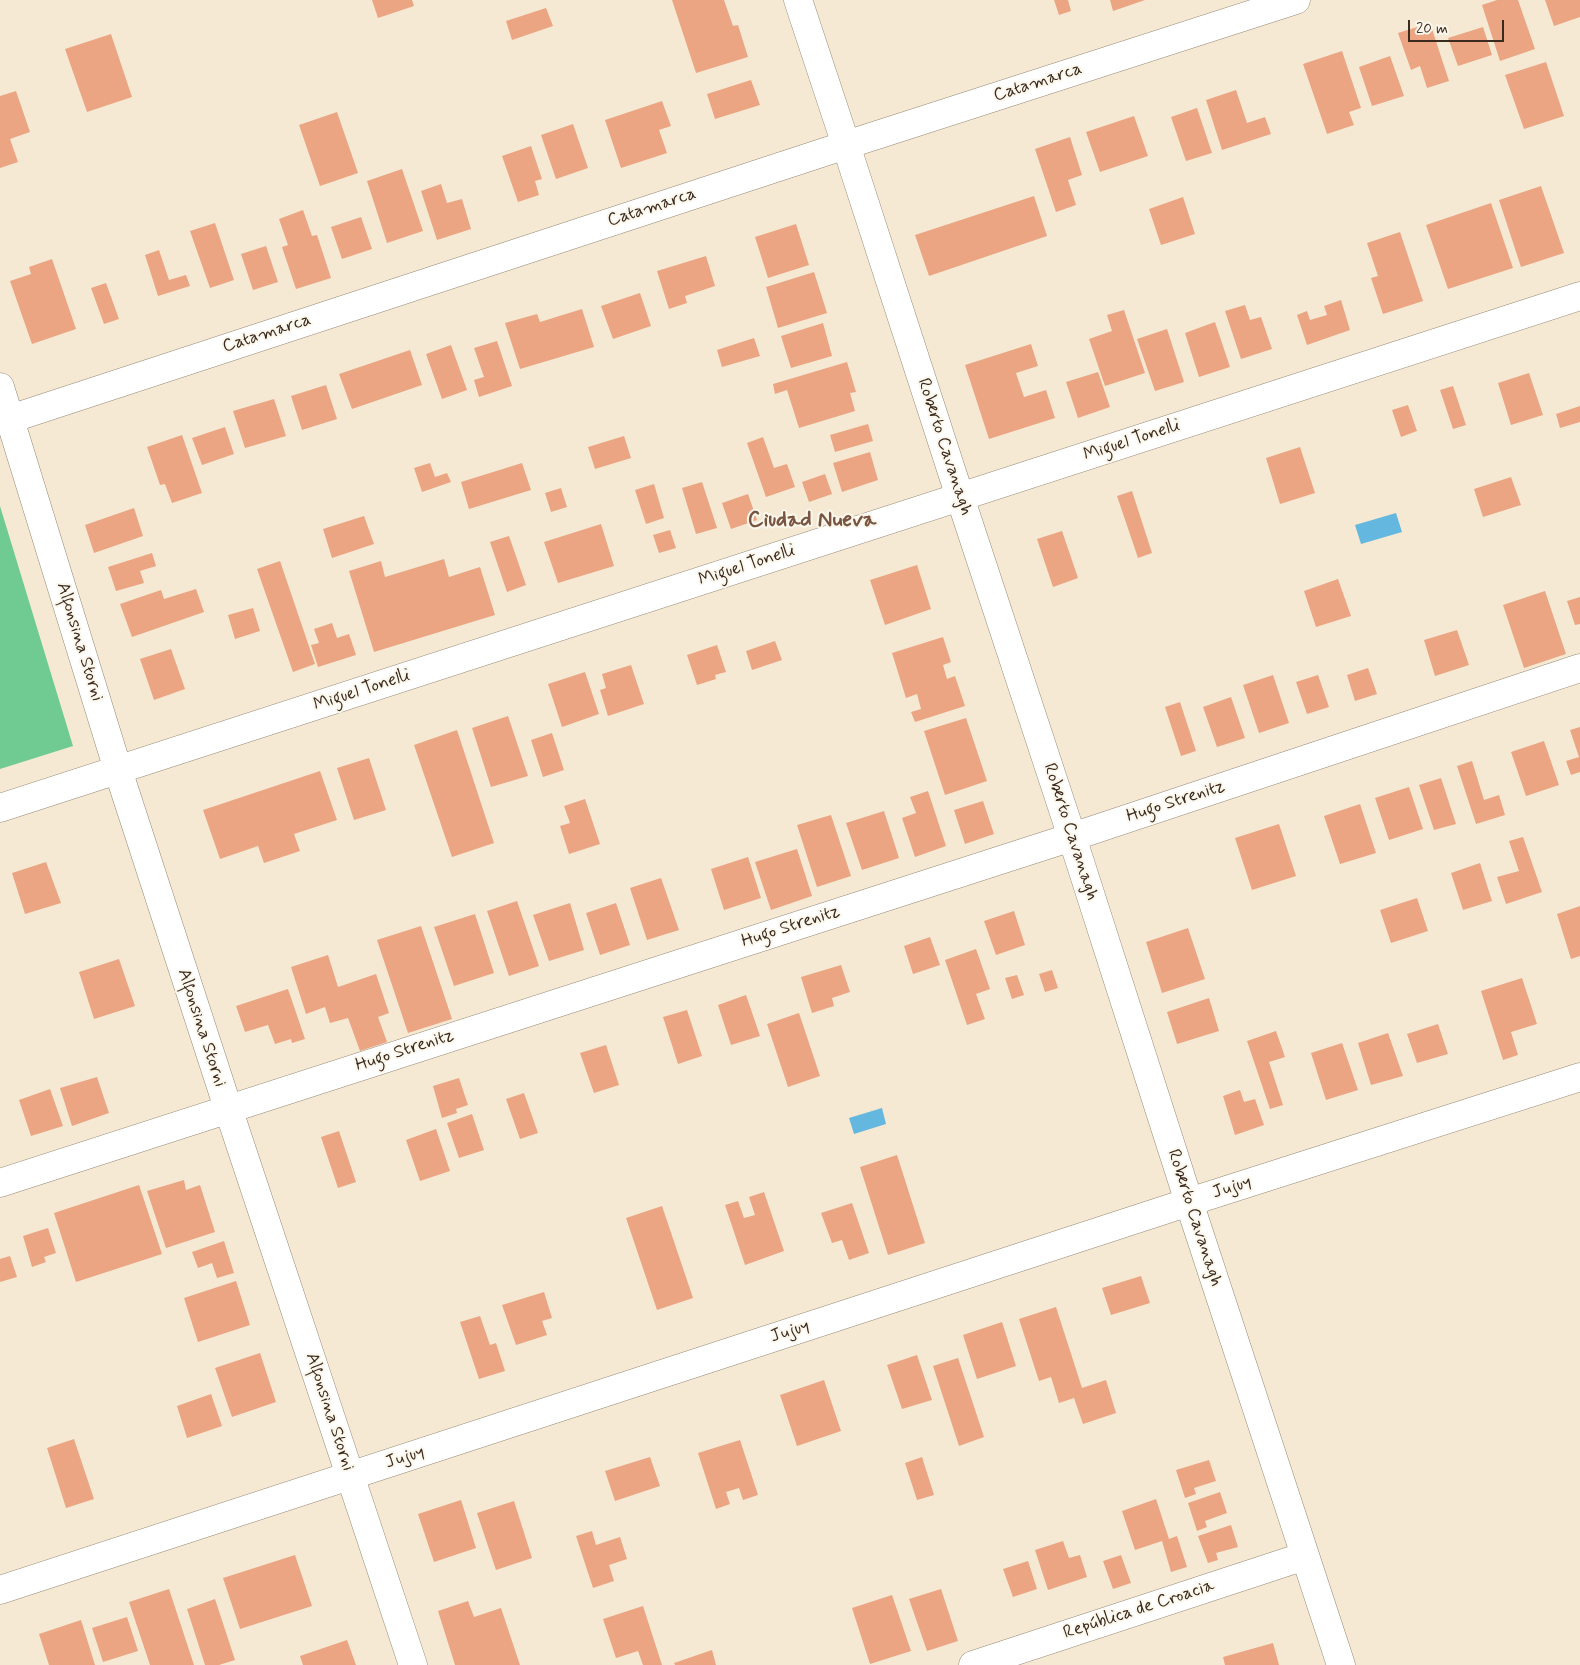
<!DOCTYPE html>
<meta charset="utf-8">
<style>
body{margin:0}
#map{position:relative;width:1580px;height:1665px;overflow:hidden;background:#f5e9d3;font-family:Mynerve,sans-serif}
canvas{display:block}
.scale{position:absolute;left:1408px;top:20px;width:96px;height:22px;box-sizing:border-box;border:2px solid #3b2a1e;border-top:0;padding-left:6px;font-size:15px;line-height:18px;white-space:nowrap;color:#3b2a1e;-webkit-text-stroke:4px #fbf7ec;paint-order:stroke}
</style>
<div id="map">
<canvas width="1580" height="1665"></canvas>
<div class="scale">20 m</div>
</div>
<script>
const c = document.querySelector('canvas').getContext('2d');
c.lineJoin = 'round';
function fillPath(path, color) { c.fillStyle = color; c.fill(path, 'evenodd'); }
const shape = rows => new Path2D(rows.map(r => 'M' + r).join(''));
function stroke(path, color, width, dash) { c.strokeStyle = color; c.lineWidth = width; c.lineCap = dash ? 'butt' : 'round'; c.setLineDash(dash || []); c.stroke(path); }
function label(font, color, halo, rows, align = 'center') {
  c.font = font + ' Mynerve,sans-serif'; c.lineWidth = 4; c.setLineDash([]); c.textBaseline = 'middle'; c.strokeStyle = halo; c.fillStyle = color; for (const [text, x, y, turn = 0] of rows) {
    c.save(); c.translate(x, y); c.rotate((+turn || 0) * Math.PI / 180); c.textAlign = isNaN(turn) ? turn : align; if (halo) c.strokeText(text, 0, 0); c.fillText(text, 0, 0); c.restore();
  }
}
fillPath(shape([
 [0,506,73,746,0,769]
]), '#70cb92');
fillPath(shape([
 [1396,513,1402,532,1361,544,1355,525],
 [882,1108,886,1124,854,1134,849,1118]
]), '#64b8e0');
fillPath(shape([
 [372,0,412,0,414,6,378,18],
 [672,0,724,0,733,26,738,25,748,57,696,73],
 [1054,0,1068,0,1071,11,1059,15],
 [1110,0,1145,0,1113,11],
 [1497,0,1518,0,1535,49,1500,61,1482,5],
 [1545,0,1580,0,1580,17,1554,26],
 [546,8,553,26,512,40,506,21],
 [1430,23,1449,81,1427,88,1420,66,1411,70,1398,33],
 [1483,27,1492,55,1458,66,1448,38],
 [111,34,132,97,87,112,65,49],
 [1342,51,1361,108,1349,112,1354,125,1327,134,1303,64],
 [1390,56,1404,96,1372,106,1359,67],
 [1546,62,1564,116,1524,129,1505,75],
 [751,80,760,105,715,119,707,94],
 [1236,90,1247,123,1265,117,1271,134,1222,150,1206,100],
 [16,91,30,132,10,139,18,162,0,168,0,96],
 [662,101,671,126,659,130,667,153,621,168,605,120],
 [1197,108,1212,153,1186,161,1171,117],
 [337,112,358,173,320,186,299,125],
 [1134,116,1148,156,1100,172,1086,132],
 [573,124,588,168,556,179,541,135],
 [1070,137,1082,175,1068,180,1076,205,1056,212,1035,149],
 [531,146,542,179,535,181,539,195,518,202,502,156],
 [402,169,423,231,387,243,367,181],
 [441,184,447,203,462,199,471,229,437,240,421,191],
 [1541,186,1564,253,1521,267,1499,200],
 [1034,196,1047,236,929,276,915,235],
 [1183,197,1195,234,1161,245,1149,209],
 [1491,203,1513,268,1448,289,1426,225],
 [303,210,312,236,317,235,331,278,296,289,282,247,288,245,279,219],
 [361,217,372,249,342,259,331,227],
 [215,223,234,280,210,288,190,231],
 [796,224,809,265,768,278,755,237],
 [1400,232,1423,301,1383,314,1371,278,1378,276,1367,243],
 [266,246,278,282,253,290,241,254],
 [159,250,169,280,186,275,190,286,158,296,145,255],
 [706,256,715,286,685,296,687,303,669,309,657,271],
 [52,259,76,329,32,344,10,281,31,274,29,267],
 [814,272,827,313,778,328,766,287],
 [106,283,119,319,104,324,91,288],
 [640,293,651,326,613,339,601,306],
 [1341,300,1350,330,1307,345,1297,315,1307,311,1310,320,1327,315,1324,306],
 [1245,305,1250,320,1261,317,1272,349,1241,359,1225,311],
 [582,309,594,347,520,369,505,323,537,314,540,322],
 [1124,310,1145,373,1105,386,1089,339,1112,331,1107,315],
 [1215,322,1230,367,1199,377,1185,333],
 [823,323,832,356,791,368,781,336],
 [1167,329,1184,382,1155,391,1137,339],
 [754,338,760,356,722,367,717,350],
 [497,341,512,386,479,397,474,380,484,377,474,348],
 [1031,344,1038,366,1016,373,1024,397,1046,390,1055,418,989,439,965,365],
 [451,345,467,390,442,399,426,354],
 [410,350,422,385,352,409,339,374],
 [847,362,856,392,850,393,855,411,799,428,787,390,775,394,773,384],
 [1098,372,1110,407,1078,418,1066,382],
 [1529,373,1543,415,1511,425,1498,383],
 [326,385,337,419,302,430,291,396],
 [1453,386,1466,425,1453,429,1440,390],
 [274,399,286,436,245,448,233,411],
 [1408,405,1417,431,1401,437,1392,410],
 [1580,406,1580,422,1560,428,1556,414],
 [868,424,873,441,835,452,830,435],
 [225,427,234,454,202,465,192,438],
 [182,435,202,493,172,503,165,484,160,485,147,447],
 [624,436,631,458,595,469,588,447],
 [763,437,774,468,787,464,795,487,766,497,747,443],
 [1300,447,1315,493,1280,504,1266,458],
 [870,452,878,480,842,492,833,463],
 [430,463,435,477,447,473,451,482,422,492,414,468],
 [522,463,531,490,469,509,461,482],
 [825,474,832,494,809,502,802,482],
 [1511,477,1521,505,1483,517,1474,489],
 [702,482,717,528,696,534,682,488],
 [654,484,664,518,646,524,635,490],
 [561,488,567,507,551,512,545,493],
 [1132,491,1152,553,1138,558,1117,496],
 [748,494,757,520,731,529,722,503],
 [134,508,143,536,94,553,85,525],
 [364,516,374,544,332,558,323,529],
 [601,524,614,566,558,583,544,542],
 [670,530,676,548,659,553,653,535],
 [1062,531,1078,578,1053,587,1037,539],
 [509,536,526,585,507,592,490,542],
 [152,553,156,566,140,571,144,583,116,591,108,567],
 [444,559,449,577,480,567,495,615,374,652,349,571,381,561,385,577],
 [280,561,315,664,293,672,257,569],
 [917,565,931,609,885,625,870,580],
 [1338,579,1351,616,1316,627,1304,591],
 [196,589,204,612,132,637,120,604,161,590,164,599],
 [1545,591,1566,654,1524,668,1503,605],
 [1580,597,1580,624,1575,625,1567,601],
 [253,608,260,631,235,639,228,615],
 [332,623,337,638,349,634,356,655,318,667,311,645,319,643,314,629],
 [1457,630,1469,665,1435,676,1424,640],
 [943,637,951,662,943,665,947,679,955,676,965,706,915,722,911,712,921,709,917,694,906,698,892,653],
 [775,641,782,660,752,670,746,651],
 [717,645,726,672,715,675,716,679,697,685,687,655],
 [171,649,185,689,154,700,140,659],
 [631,665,644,704,608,716,600,690,606,688,602,674],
 [1368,668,1377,694,1355,701,1347,675],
 [585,672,599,714,562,727,548,684],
 [1273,675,1289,723,1259,733,1243,685],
 [1318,675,1329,707,1307,714,1296,682],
 [1231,697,1245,738,1217,747,1203,707],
 [1180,702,1196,751,1181,756,1165,707],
 [508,716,528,776,491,787,472,728],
 [966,718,987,781,945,795,924,731],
 [1580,727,1580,772,1571,775,1566,761,1579,757,1570,730],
 [457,730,494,843,452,857,414,745],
 [552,733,564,770,543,777,531,740],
 [1544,741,1559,785,1526,796,1511,752],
 [369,758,386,810,354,820,337,768],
 [1472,761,1484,800,1499,795,1505,815,1476,824,1457,766],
 [320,771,337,820,294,834,300,851,264,863,258,846,220,859,203,810],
 [1441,778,1456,824,1434,830,1419,785],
 [1409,787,1423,829,1389,840,1375,798],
 [928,791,946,846,915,857,902,818,916,813,910,797],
 [585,799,600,844,569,854,560,826,570,823,564,806],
 [983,801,994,834,965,844,954,810],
 [1360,804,1376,853,1340,864,1324,816],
 [884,811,899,858,862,870,846,823],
 [831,815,851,876,817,887,797,825],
 [1279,824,1296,876,1252,890,1235,838],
 [1523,837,1542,892,1506,904,1497,877,1519,871,1509,841],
 [797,849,812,896,771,910,755,862],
 [748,857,761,898,724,910,711,869],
 [46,862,61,903,25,914,12,873],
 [1480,863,1492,901,1463,910,1451,873],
 [661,878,679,930,647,940,630,888],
 [1417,898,1428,931,1391,943,1380,910],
 [517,901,539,966,509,976,487,911],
 [570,903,584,950,549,961,533,915],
 [616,903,630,945,600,955,586,913],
 [1580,906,1580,956,1571,959,1557,914],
 [1014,911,1025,945,996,955,984,921],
 [475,914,494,973,454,986,434,927],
 [421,926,452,1019,408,1033,377,940],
 [1188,928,1205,979,1162,993,1146,942],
 [930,937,940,965,913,974,904,946],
 [976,949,990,989,976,994,985,1019,967,1025,945,960],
 [328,955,338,987,376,974,389,1013,378,1017,387,1042,360,1051,348,1018,330,1023,325,1007,306,1014,291,967],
 [119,959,135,1006,94,1019,79,972],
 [841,965,850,992,832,998,834,1006,812,1013,801,977],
 [1052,970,1058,988,1045,992,1039,974],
 [1017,975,1024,995,1012,999,1005,978],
 [1522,978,1537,1024,1511,1032,1518,1055,1503,1060,1481,991],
 [288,989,305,1039,292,1043,291,1039,275,1044,268,1025,245,1032,236,1006],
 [746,995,760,1036,731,1045,718,1005],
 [1209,998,1219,1031,1177,1044,1167,1012],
 [687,1010,702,1056,678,1064,663,1017],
 [799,1013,820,1076,788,1087,767,1024],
 [1438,1024,1448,1054,1417,1063,1407,1034],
 [1276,1031,1285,1057,1269,1062,1283,1105,1270,1109,1247,1041],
 [1388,1033,1403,1076,1371,1085,1358,1043],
 [1342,1043,1358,1090,1326,1100,1311,1053],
 [606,1045,619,1085,594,1093,580,1053],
 [97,1077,109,1113,72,1126,60,1088],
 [459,1078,468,1105,456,1109,457,1113,442,1118,433,1086],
 [50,1089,63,1126,31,1136,19,1100],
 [1240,1090,1244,1102,1255,1099,1264,1125,1235,1135,1223,1096],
 [524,1093,538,1133,520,1139,506,1099],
 [472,1114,484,1150,459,1158,447,1123],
 [436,1129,450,1171,420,1181,406,1140],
 [339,1131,356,1182,338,1188,321,1137],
 [897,1155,925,1243,888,1255,860,1167],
 [184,1180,186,1190,200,1185,215,1232,166,1248,147,1191],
 [139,1185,162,1254,76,1282,54,1213],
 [764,1192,784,1251,745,1265,725,1205,738,1201,744,1218,755,1215,749,1197],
 [852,1203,869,1253,849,1260,842,1240,832,1243,821,1213],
 [662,1206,693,1298,657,1310,626,1218],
 [48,1228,56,1253,44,1257,46,1262,32,1267,23,1236],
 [224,1241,234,1273,217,1278,212,1263,198,1268,192,1252],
 [10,1256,17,1277,0,1282,0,1259],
 [1141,1276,1150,1303,1111,1315,1102,1288],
 [236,1281,250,1325,198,1342,184,1298],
 [544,1292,552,1318,542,1321,547,1335,516,1345,502,1305],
 [1056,1307,1082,1388,1106,1380,1116,1413,1083,1424,1074,1398,1059,1403,1051,1377,1039,1381,1019,1319],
 [480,1316,490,1345,496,1343,505,1371,479,1379,460,1322],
 [1002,1322,1016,1366,977,1379,963,1335],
 [260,1353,276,1402,232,1417,215,1368],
 [917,1355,932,1400,902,1409,887,1365],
 [958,1358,984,1437,959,1446,933,1366],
 [824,1380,841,1431,797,1446,780,1395],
 [211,1394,222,1426,187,1438,177,1406],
 [74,1439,94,1499,66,1508,47,1448],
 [740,1440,758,1495,743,1500,739,1488,726,1492,730,1504,716,1509,698,1453],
 [650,1457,660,1486,615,1501,605,1471],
 [922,1457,934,1495,917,1500,905,1463],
 [1209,1460,1216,1481,1194,1488,1196,1494,1185,1498,1176,1470],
 [1220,1492,1227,1513,1205,1521,1207,1527,1197,1531,1188,1503],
 [1156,1499,1169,1539,1177,1536,1187,1567,1171,1572,1162,1541,1135,1550,1122,1511],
 [461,1500,476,1548,434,1562,418,1514],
 [514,1501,532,1558,496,1570,477,1513],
 [1231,1525,1238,1547,1216,1553,1218,1560,1208,1563,1198,1536],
 [592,1531,596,1545,620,1537,627,1559,609,1565,614,1581,593,1588,576,1536],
 [1063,1541,1069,1558,1080,1555,1087,1577,1048,1590,1035,1550],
 [295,1555,312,1606,240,1629,223,1578],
 [1121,1555,1131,1583,1113,1589,1103,1561],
 [1028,1561,1037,1589,1013,1597,1003,1569],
 [169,1589,194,1665,150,1665,129,1602],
 [941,1589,958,1641,927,1651,909,1599],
 [892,1595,911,1651,870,1664,852,1608],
 [215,1599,235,1660,219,1665,205,1665,187,1609],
 [468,1601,474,1617,501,1608,520,1665,455,1665,438,1611],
 [643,1606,662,1665,643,1665,638,1651,616,1658,603,1619],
 [127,1617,138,1651,103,1662,92,1628],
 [81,1620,95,1665,49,1665,39,1634],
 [347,1640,356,1665,303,1665,300,1656],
 [1273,1643,1279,1665,1225,1665,1223,1657],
 [712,1650,716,1665,675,1665,674,1663]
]), '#eba583');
const minor = shape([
 [0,387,118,770,228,1108,413,1665],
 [10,419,846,145,1296,0],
 [0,808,1580,296],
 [0,1183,1072,837,1580,668],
 [1189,1202,1341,1665],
 [973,1665,1305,1556]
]);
const major = shape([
 [798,0,846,145,960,497,1072,837,1189,1202],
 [0,1590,1189,1202,1580,1077]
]);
stroke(minor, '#988a78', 29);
stroke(major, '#988a78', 29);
stroke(minor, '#fff', 28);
stroke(major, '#fff', 28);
label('18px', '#3b2a1e', '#fbf7ec', [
 ["Catamarca",1038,83,-18],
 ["Catamarca",652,208,-18],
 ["Catamarca",267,334,-18],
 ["Miguel Tonelli",1132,441,-18],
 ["Roberto Cavanagh",944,447,72],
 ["Miguel Tonelli",747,566,-18],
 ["Alfonsina Storni",79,642,73],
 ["Miguel Tonelli",362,691,-18],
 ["Hugo Strenitz",1176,802,-18],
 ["Roberto Cavanagh",1070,832,72],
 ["Hugo Strenitz",791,927,-18],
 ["Alfonsina Storni",201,1028,72],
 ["Hugo Strenitz",405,1051,-18],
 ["Jujuy",1232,1188,-18],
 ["Roberto Cavanagh",1194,1218,72],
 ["Jujuy",790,1332,-18],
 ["Alfonsina Storni",329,1412,72],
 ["Jujuy",405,1458,-18],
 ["República de Croacia",1139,1610,-18]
]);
label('bold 22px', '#795541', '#fbf7ec', [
 ["Ciudad Nueva",812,521]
]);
</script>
